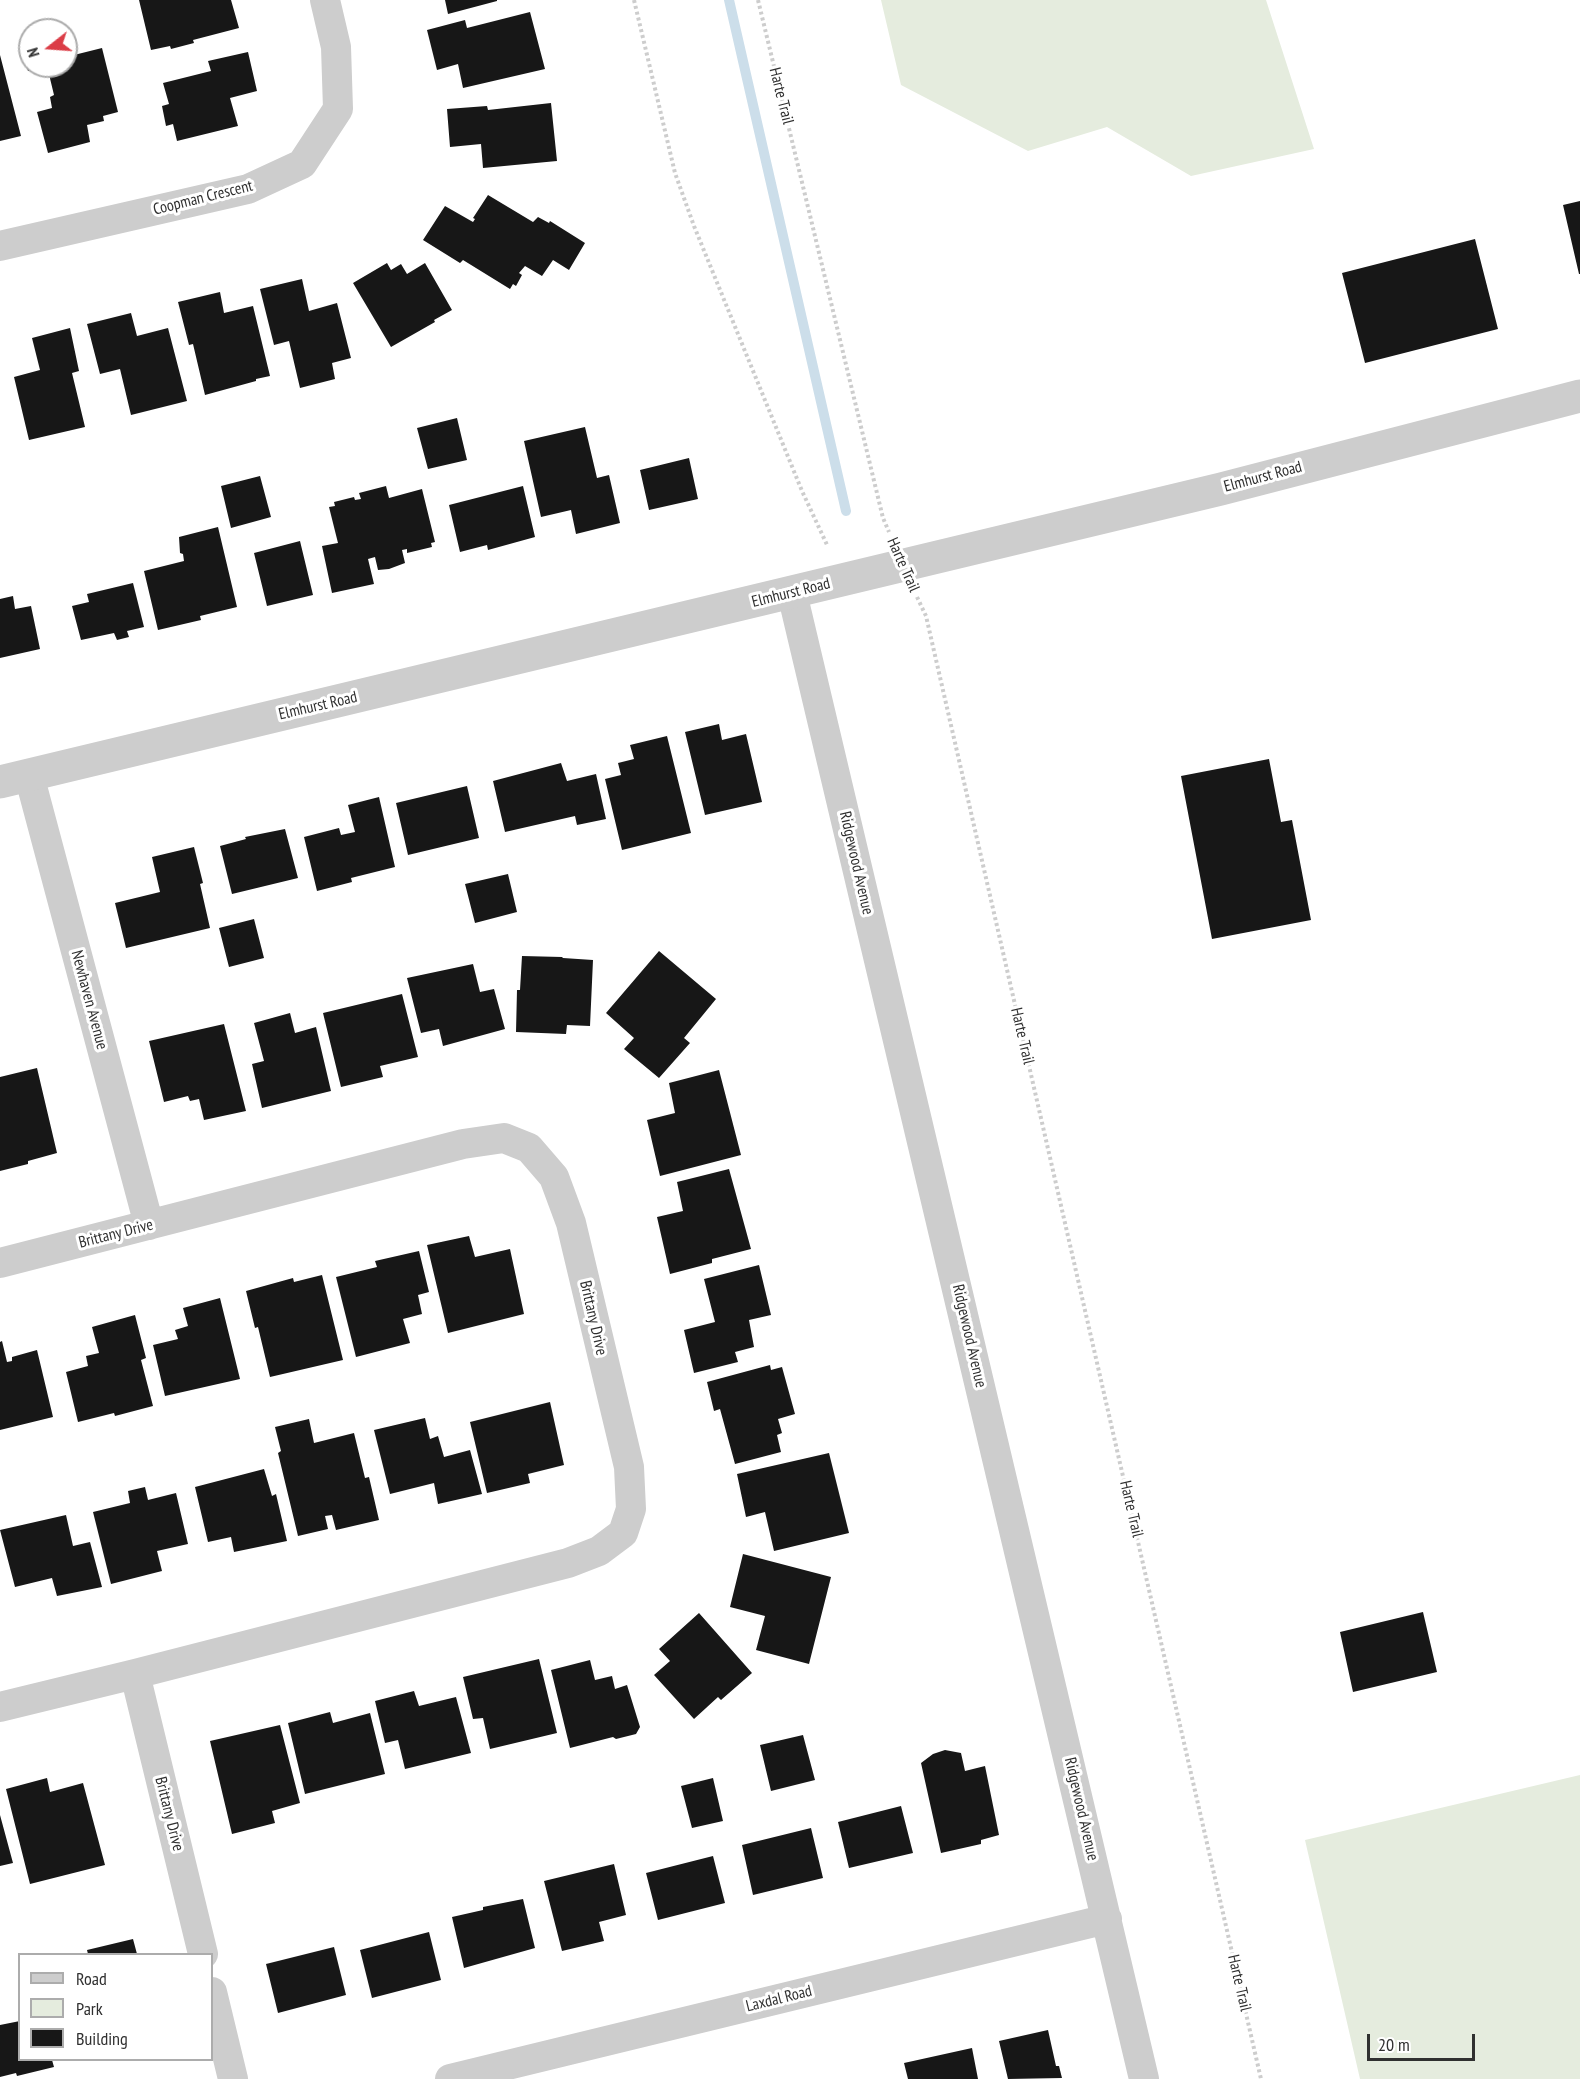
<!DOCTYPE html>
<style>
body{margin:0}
#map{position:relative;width:1580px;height:2079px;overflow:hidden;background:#fff;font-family:"PT Sans Narrow",sans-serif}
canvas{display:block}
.legend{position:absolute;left:18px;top:1953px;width:195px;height:108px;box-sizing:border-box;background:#fff;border:2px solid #acacac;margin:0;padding:8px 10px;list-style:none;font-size:18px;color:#303030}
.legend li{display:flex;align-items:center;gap:12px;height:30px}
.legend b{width:30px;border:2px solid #acacac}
.north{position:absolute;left:18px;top:18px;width:60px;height:60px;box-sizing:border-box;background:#fff;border:2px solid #acacac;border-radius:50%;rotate:253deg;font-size:16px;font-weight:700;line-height:24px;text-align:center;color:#303030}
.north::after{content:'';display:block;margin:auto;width:21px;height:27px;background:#db3d47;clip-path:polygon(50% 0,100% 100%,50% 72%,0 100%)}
.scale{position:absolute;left:1367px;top:2034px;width:108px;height:27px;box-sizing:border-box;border:3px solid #303030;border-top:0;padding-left:8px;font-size:18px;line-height:21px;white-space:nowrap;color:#303030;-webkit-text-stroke:4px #fff;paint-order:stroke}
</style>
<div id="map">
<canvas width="1580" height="2079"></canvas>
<ul class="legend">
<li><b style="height:8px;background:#cdcdcd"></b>Road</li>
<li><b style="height:16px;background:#e5ecde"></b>Park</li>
<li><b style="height:16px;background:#171717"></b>Building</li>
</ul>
<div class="north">N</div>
<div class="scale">20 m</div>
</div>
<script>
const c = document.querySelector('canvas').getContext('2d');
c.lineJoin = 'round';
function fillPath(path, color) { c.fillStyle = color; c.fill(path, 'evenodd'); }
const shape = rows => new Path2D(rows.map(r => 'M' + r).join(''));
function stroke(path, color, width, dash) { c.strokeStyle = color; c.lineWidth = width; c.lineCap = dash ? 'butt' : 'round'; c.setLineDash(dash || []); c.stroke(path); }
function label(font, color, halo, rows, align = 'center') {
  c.font = font + ' "PT Sans Narrow",sans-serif'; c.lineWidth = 6; c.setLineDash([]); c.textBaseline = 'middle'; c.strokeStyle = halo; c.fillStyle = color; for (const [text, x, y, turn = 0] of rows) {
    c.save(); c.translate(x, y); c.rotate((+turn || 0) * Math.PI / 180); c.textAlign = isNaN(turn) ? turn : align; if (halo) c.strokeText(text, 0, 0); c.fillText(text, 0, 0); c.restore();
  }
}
fillPath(shape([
 [881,0,1266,0,1314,149,1191,176,1107,127,1028,151,901,85],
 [1580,1775,1580,2079,1360,2079,1305,1840]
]), '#e5ecde');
stroke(shape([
 [729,0,846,511]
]), '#ccdeea', 10);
fillPath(shape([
 [139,0,231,0,239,28,193,40,194,43,171,49,170,46,151,50],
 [445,0,497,0,497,1,448,14],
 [530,12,545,69,463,88,458,64,437,70,427,30,465,20,467,28],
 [30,40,30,66,46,67,28,71,20,42],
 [102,48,118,112,103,116,104,121,87,125,90,142,48,153,37,112,52,108,50,97,54,95,47,66,66,66,66,57],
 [248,52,257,91,230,98,238,126,177,141,173,124,166,126,162,106,169,104,163,83,211,71,208,61],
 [0,55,21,136,0,141],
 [551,103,557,161,483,168,481,144,450,147,447,109,487,106,488,110],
 [488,195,533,222,538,217,549,223,550,221,585,243,569,270,553,260,542,276,525,266,519,273,522,275,516,286,513,284,510,289,463,260,460,263,423,240,445,206,473,222,475,219,473,218],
 [1580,201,1580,274,1579,274,1563,205],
 [1475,239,1498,329,1365,363,1342,273],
 [387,263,391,270,401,264,407,274,425,263,452,310,434,320,435,322,391,347,353,283],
 [302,279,309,311,337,303,351,358,332,363,335,379,300,388,289,341,274,345,260,289],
 [220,292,224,313,253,306,270,376,256,379,256,381,205,395,193,344,189,345,178,302],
 [131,313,137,336,168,328,187,401,131,415,120,369,100,374,87,324],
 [70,328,79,371,72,373,85,427,29,440,14,377,40,370,32,338],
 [457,418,467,460,428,469,417,428],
 [585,427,597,478,609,475,620,523,576,534,571,510,541,517,524,441],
 [689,458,698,499,649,510,640,470],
 [260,476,271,517,231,528,221,486],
 [386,486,389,498,422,489,435,542,431,543,432,547,407,553,407,549,402,550,405,563,389,569,378,570,375,557,368,559,374,584,332,593,322,546,338,543,329,507,335,506,334,502,354,497,355,500,361,499,359,493],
 [523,486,535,537,488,550,487,545,460,552,449,505],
 [218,527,237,607,200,616,201,620,158,630,144,571,184,561,183,554,180,553,179,537],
 [300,541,313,595,267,606,254,553],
 [133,583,144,627,127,631,129,637,117,640,114,633,81,640,72,606,89,602,87,594],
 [13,596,15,609,31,606,40,649,0,658,0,599],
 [719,724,722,740,746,734,762,802,705,815,685,732],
 [667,736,691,833,622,850,605,779,621,775,618,763,634,759,630,745],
 [1269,759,1281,822,1292,820,1311,920,1212,939,1181,776],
 [561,763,567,781,596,774,606,819,577,825,575,816,505,832,493,781],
 [467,786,479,838,408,855,396,803],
 [379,797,395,867,351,878,352,882,317,891,304,837,339,828,341,835,355,832,348,805],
 [285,829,298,878,232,894,220,846,246,839,245,837],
 [194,847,203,883,200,884,210,928,126,948,115,903,160,892,152,857],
 [508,874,517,912,475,923,465,884],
 [254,919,264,958,229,967,219,928],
 [659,951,716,999,684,1038,690,1043,659,1078,624,1049,634,1038,606,1013],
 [522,956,562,957,563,958,593,960,590,1026,567,1025,566,1034,516,1032,517,990,520,990],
 [473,964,480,992,494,989,505,1029,443,1046,439,1029,421,1033,407,978],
 [402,994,418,1057,380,1066,383,1077,341,1087,323,1013],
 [290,1013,295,1033,316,1027,331,1091,262,1108,252,1064,264,1061,254,1023],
 [224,1024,246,1111,204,1120,199,1099,190,1101,188,1096,164,1102,149,1041],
 [37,1068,57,1153,28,1161,28,1164,0,1171,0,1077],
 [719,1070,741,1155,660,1176,647,1120,675,1113,669,1083],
 [729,1169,751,1249,712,1259,712,1263,670,1274,657,1217,683,1211,677,1182],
 [469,1236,475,1257,510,1249,524,1314,448,1333,427,1245],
 [419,1251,429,1292,418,1295,422,1314,403,1319,410,1343,356,1357,336,1277,377,1267,375,1261],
 [759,1265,771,1315,749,1320,754,1347,735,1352,738,1362,694,1373,684,1330,715,1322,704,1279],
 [322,1275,343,1360,270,1377,258,1327,255,1328,246,1291,293,1278,294,1282],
 [220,1298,240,1379,165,1396,153,1345,178,1339,175,1330,188,1326,183,1308],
 [135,1315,146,1358,141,1360,153,1406,115,1416,114,1413,78,1422,66,1372,88,1366,86,1356,99,1353,92,1327],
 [2,1341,7,1362,12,1361,12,1357,37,1350,53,1417,0,1430,0,1342],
 [770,1365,771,1370,782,1367,795,1414,778,1419,782,1433,777,1435,781,1452,735,1464,720,1409,714,1411,707,1382],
 [550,1402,564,1465,528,1474,530,1483,487,1493,470,1422],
 [425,1418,430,1439,438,1436,444,1457,470,1450,482,1494,438,1504,434,1483,390,1494,374,1430],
 [309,1419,314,1443,354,1433,365,1478,369,1477,379,1520,336,1530,332,1515,325,1516,328,1529,298,1536,278,1453,281,1451,275,1427],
 [829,1453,849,1533,774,1551,765,1512,746,1517,737,1474],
 [264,1469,272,1496,276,1494,287,1541,234,1552,231,1537,208,1542,195,1487],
 [145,1487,148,1500,176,1493,188,1544,157,1551,162,1571,111,1584,93,1512,130,1503,128,1491],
 [66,1515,73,1546,90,1542,102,1587,57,1596,52,1578,15,1587,0,1530],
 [743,1554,831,1577,809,1664,756,1650,765,1616,730,1607],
 [1423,1612,1437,1672,1353,1692,1340,1632],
 [699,1613,752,1673,721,1700,718,1697,694,1719,654,1675,670,1661,659,1649],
 [539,1659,557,1733,490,1749,483,1718,473,1719,463,1677],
 [590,1660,595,1680,612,1676,615,1689,627,1685,640,1727,636,1734,616,1739,613,1737,570,1748,551,1670],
 [414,1691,419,1706,456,1697,471,1753,405,1769,398,1740,385,1743,375,1701],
 [330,1712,333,1723,370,1713,385,1774,305,1794,288,1723],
 [280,1725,300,1803,272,1811,275,1823,232,1834,210,1741],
 [803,1735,815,1780,771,1791,760,1745],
 [945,1750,961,1753,965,1771,985,1766,999,1835,981,1840,981,1844,941,1853,921,1763,933,1754],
 [47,1778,50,1792,83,1783,105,1865,30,1884,6,1789],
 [713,1778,723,1821,692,1828,681,1786],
 [901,1806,913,1853,849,1868,838,1822],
 [0,1815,13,1863,0,1866],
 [811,1828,823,1878,753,1895,742,1845],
 [713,1856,725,1903,658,1920,646,1873],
 [614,1864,626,1915,599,1922,604,1941,562,1951,544,1881],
 [523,1899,535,1948,464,1968,452,1917,483,1910,483,1907],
 [429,1932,441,1980,372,1998,360,1950],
 [133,1939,137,1954,88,1954,87,1950],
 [334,1947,346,1995,278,2013,266,1964],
 [20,2021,20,2060,52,2060,54,2067,17,2076,16,2073,0,2077,0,2025],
 [1048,2030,1056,2066,1059,2066,1062,2078,1008,2079,999,2041],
 [972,2048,978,2079,908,2079,904,2063]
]), '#171717');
stroke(shape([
 [634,0,675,173,694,226,802,491,828,547],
 [758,0,883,518,889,532],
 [917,597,926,616,1261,2079]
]), '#cdcdcd', 4, [3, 3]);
stroke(shape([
 [0,246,248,189,302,164,338,109,336,47,325,0],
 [792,593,1144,2079],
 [29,775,149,1225],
 [0,1263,463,1144,504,1138,529,1148,554,1177,571,1223,629,1467,631,1509,623,1533,599,1551,568,1563,135,1674,0,1707],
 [135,1674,203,1954],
 [212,1992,233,2079],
 [450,2079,1107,1919]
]), '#cdcdcd', 30);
stroke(shape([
 [0,782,1221,489,1580,396]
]), '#cdcdcd', 33);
label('16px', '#303030', '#fff', [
 ["Harte Trail",781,96,76],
 ["Coopman Crescent",203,198,-14],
 ["Elmhurst Road",1263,477,-15],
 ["Harte Trail",903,565,66],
 ["Elmhurst Road",791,593,-14],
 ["Elmhurst Road",318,706,-13],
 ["Ridgewood Avenue",856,863,77],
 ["Newhaven Avenue",89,1000,75],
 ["Harte Trail",1022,1036,77],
 ["Brittany Drive",116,1234,-14],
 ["Brittany Drive",593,1318,77],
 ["Ridgewood Avenue",969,1336,77],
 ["Harte Trail",1131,1509,77],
 ["Ridgewood Avenue",1081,1809,77],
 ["Brittany Drive",169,1814,76],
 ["Harte Trail",1239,1983,77],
 ["Laxdal Road",779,1999,-14]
]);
</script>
